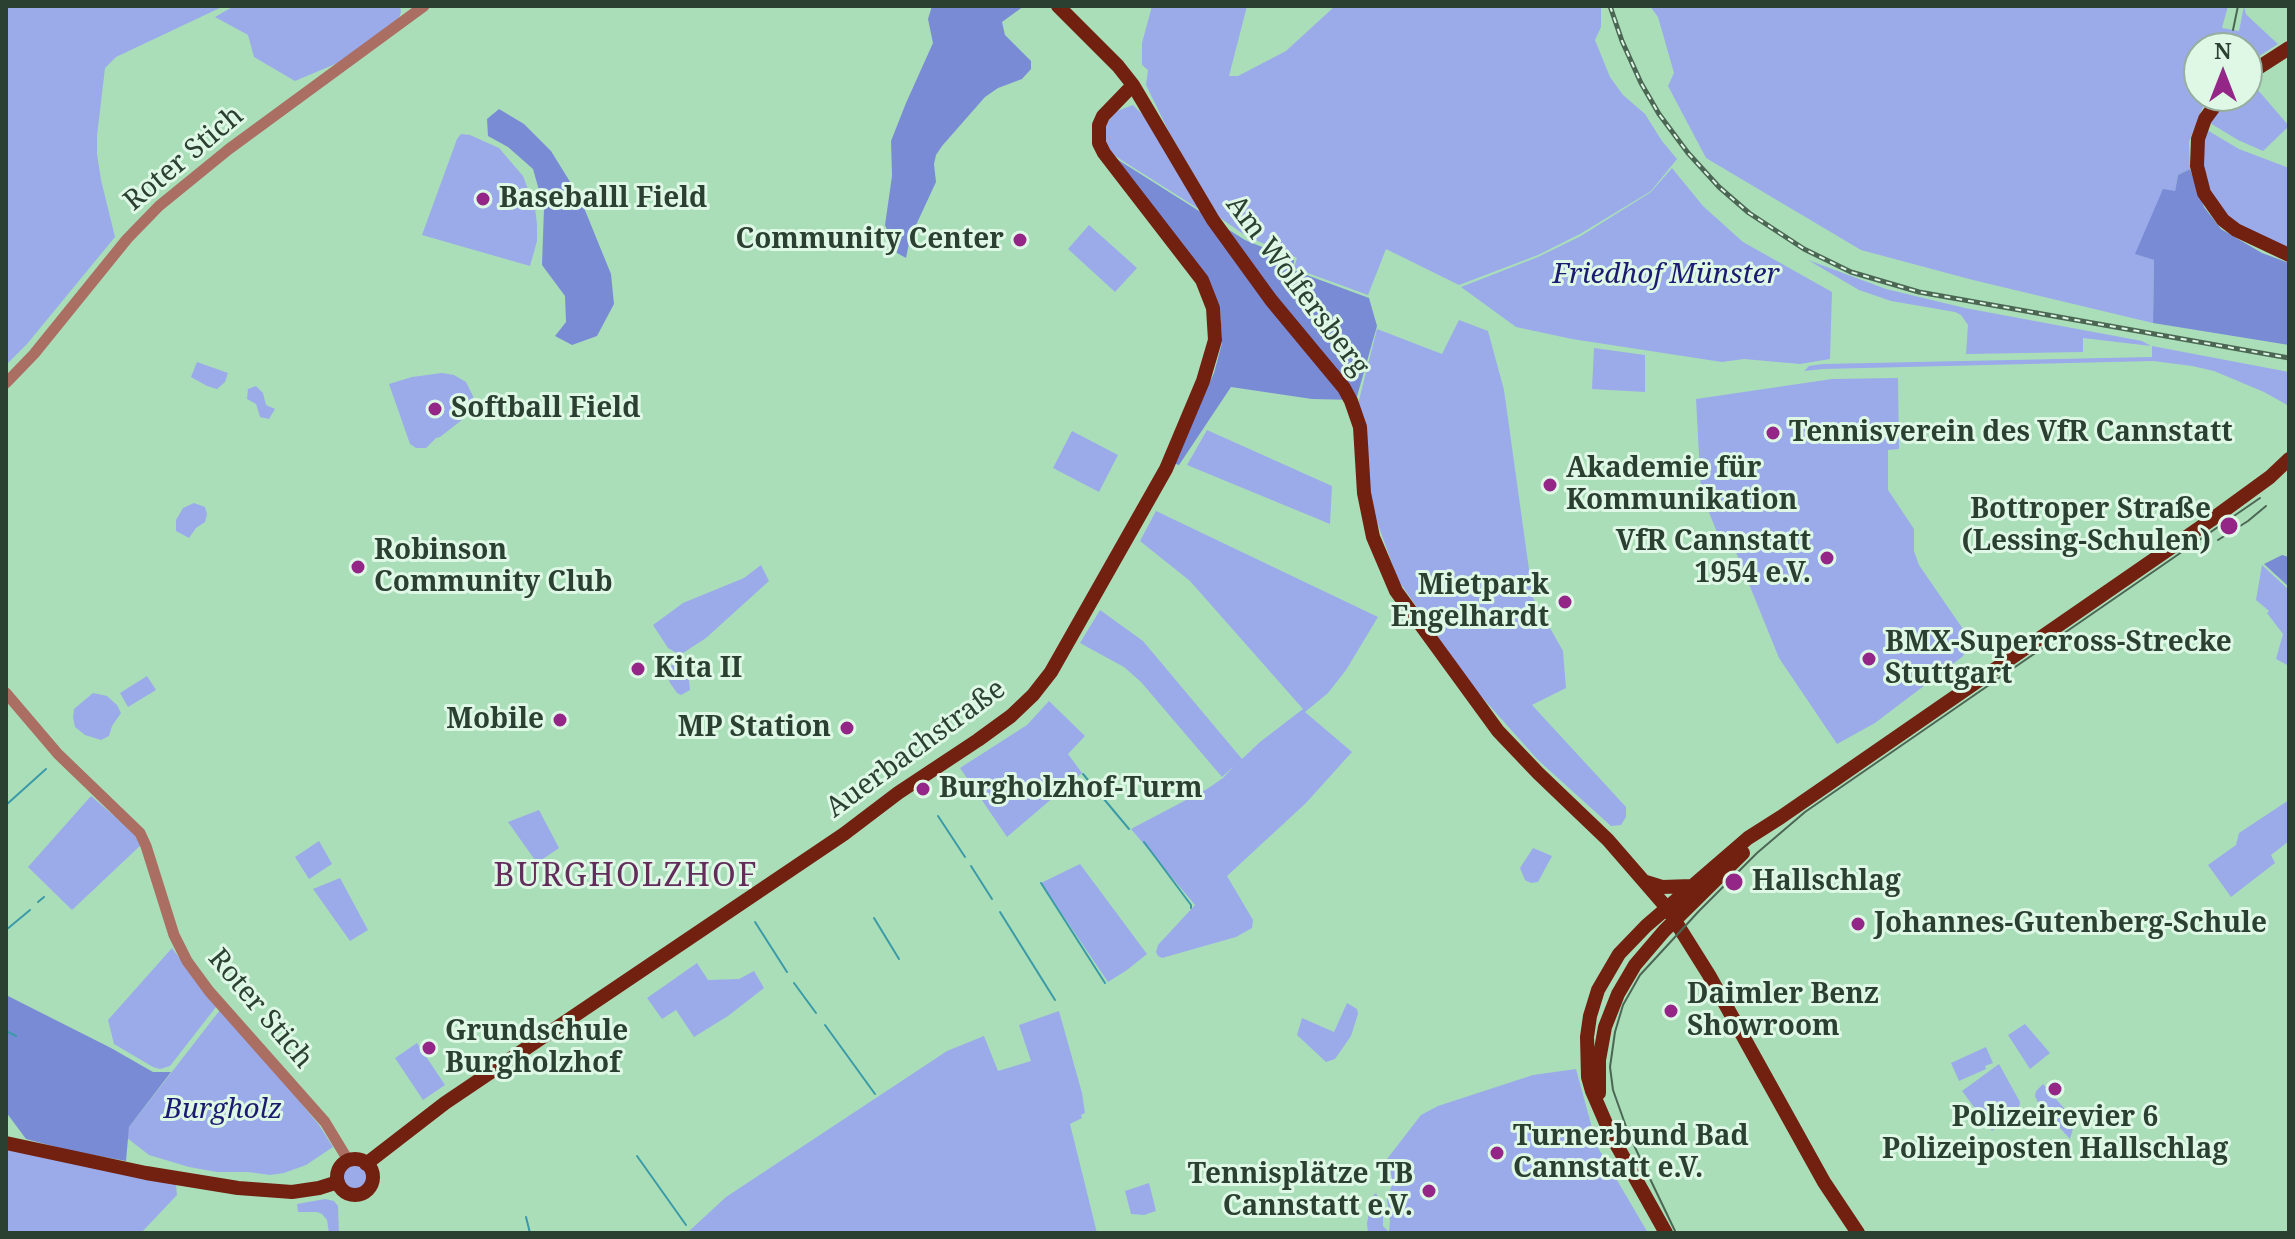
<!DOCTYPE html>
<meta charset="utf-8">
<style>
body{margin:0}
#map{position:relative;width:2295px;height:1239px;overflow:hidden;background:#aadeb9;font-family:"Noto Serif",serif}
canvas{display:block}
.frame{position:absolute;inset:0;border:8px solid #2b4031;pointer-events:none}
.north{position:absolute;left:2183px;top:32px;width:80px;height:80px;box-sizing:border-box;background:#def8e5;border:2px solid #96ae9d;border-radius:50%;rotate:0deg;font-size:22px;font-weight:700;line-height:32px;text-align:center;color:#2b4031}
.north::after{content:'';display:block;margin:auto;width:28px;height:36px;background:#942688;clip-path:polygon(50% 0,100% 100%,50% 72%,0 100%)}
</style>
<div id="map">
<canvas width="2295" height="1239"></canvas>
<div class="frame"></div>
<div class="north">N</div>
</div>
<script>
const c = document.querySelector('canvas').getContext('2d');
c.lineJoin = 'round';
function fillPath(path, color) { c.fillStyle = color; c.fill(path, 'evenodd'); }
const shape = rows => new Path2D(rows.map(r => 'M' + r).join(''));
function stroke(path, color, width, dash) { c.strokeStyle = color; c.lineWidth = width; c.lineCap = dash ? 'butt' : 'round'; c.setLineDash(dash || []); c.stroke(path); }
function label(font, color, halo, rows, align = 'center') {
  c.font = font + ' "Noto Serif",serif'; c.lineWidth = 6; c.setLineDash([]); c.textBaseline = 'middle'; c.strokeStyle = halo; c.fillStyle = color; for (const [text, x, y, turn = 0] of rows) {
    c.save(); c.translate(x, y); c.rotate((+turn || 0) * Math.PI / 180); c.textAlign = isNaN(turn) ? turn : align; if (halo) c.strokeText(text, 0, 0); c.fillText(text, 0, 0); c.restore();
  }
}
fillPath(shape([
 [6,6,224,6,116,57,105,68,97,136,97,154,101,180,115,237,27,344,6,365],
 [234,6,400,6,401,12,399,18,340,62,295,81,254,57,248,35,215,17],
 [1152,6,1247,6,1229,76,1238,76,1286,51,1335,6,1601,6,1601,27,1595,40,1610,77,1623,95,1645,114,1662,141,1677,159,1651,191,1580,234,1538,255,1459,285,1386,249,1368,295,1294,268,1297,258,1246,236,1219,217,1169,132,1146,85,1148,70,1142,65,1142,43],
 [1650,6,2228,6,2222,28,2239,31,2244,6,2246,14,2252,20,2278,44,2247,64,2247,48,2199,48,2199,96,2211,96,2202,109,2189,142,2190,169,2178,175,2175,191,2136,254,2154,260,2153,323,1973,280,1861,250,1706,158,1668,86,1674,73,1658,17],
 [2251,82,2289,126,2263,151,2238,140,2210,123,2231,96,2247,96,2247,84],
 [1133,105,1148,120,1202,211,1112,154,1104,137,1104,126,1117,111],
 [2207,130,2239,149,2289,168,2289,250,2238,226,2217,206,2204,178,2202,151],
 [461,134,470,135,499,148,523,176,535,208,537,224,537,241,530,266,422,235,457,139],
 [1672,168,1703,206,1743,242,1832,292,1830,359,1800,364,1744,359,1722,362,1572,339,1516,327,1461,287,1538,257,1581,236,1651,192],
 [1089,225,1137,268,1115,292,1068,249],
 [1808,260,1886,289,1965,308,2142,341,2151,346,2083,338,2083,352,1966,354,1968,325,1961,315,1955,312,1891,301,1859,290],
 [1459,320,1488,331,1504,390,1533,598,1563,651,1566,688,1532,705,1626,807,1626,817,1621,825,1611,826,1538,760,1472,686,1398,580,1376,519,1368,486,1358,404,1377,329,1442,354],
 [2152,346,2289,372,2289,406,2264,392,2214,371,2192,366,2153,361,1823,369,1804,371,1809,366,1822,364,2152,357],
 [1594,348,1645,355,1645,392,1592,389],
 [197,362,228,373,225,382,217,389,207,386,191,377],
 [442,373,454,375,466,382,473,396,474,406,472,412,440,437,436,438,426,448,416,448,410,444,389,384,412,377],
 [1898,378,1899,449,1888,450,1888,490,1914,529,1914,551,1919,565,1965,632,1969,648,1962,657,1875,723,1837,744,1779,658,1729,535,1720,540,1701,492,1696,399,1832,379],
 [256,386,263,393,266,405,275,409,269,419,260,417,256,404,247,399,248,389],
 [1207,430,1332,486,1330,524,1187,465],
 [1072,431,1118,455,1099,492,1053,468],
 [194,503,205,507,207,514,205,522,196,528,189,538,176,531,176,520,183,508],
 [1156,511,1378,617,1346,670,1328,693,1305,712,1352,752,1306,803,1227,876,1253,920,1252,928,1236,937,1162,958,1158,956,1156,952,1158,945,1195,905,1131,829,1207,789,1223,778,1234,766,1222,777,1141,682,1124,667,1080,643,1100,610,1143,641,1242,759,1260,742,1303,709,1190,581,1140,541],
 [761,565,769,581,706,638,680,655,668,648,653,625,683,603,744,578],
 [2262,565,2289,590,2289,666,2276,659,2283,634,2267,613,2269,611,2256,600],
 [676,662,682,666,689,680,690,690,681,695,677,693,670,683,666,673,668,668],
 [147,676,156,690,128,707,120,693],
 [93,693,107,696,117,705,121,713,112,726,109,736,101,740,85,735,75,727,73,718,74,709],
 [1049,701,1085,736,1068,754,1082,773,1007,837,960,768,1027,725],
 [91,796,134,833,141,845,72,910,28,867],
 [2289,800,2289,841,2271,855,2275,863,2231,897,2208,865,2236,845,2239,833],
 [539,810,559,848,537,863,508,822],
 [319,841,332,864,309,879,295,857],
 [1533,848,1552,856,1538,882,1531,883,1525,880,1520,868],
 [1080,864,1147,954,1127,970,1108,982,1041,883],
 [340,878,368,930,350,941,313,889],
 [172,948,216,1007,170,1066,160,1069,153,1067,114,1044,108,1020],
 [697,963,708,980,739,979,754,971,764,988,728,1016,694,1037,676,1010,662,1019,647,998],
 [1347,1003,1357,1009,1358,1014,1351,1036,1335,1059,1326,1062,1297,1035,1302,1018,1334,1032],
 [220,1010,292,1092,319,1125,333,1147,306,1165,284,1173,270,1175,248,1172,217,1172,189,1167,149,1155,127,1138,129,1127],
 [1059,1011,1082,1093,1085,1113,1081,1115,1082,1118,1070,1124,1097,1233,687,1233,726,1197,947,1051,984,1036,998,1071,1031,1061,1019,1025],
 [2025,1024,2050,1053,2030,1069,2008,1035],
 [417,1043,445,1085,423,1100,395,1058],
 [1986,1047,1993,1063,1985,1066,1986,1069,1959,1081,1951,1063],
 [1999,1064,2020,1102,2019,1108,1992,1131,1962,1091],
 [1576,1069,1597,1146,1648,1233,1368,1233,1367,1223,1372,1197,1376,1193,1383,1207,1383,1226,1389,1232,1390,1221,1387,1199,1393,1182,1387,1159,1421,1115,1438,1106,1533,1075],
 [2043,1084,2070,1115,2074,1125,2070,1139,2039,1105,2035,1096,2036,1091],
 [6,1148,176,1184,177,1195,141,1233,6,1233],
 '341 1177a13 13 0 1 1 26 0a13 13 0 1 1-26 0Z',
 [1149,1183,1156,1211,1144,1215,1131,1214,1125,1191],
 [325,1199,334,1201,338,1206,339,1233,329,1233,327,1220,322,1214,317,1212,298,1212,297,1204]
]), '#9babea');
fillPath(shape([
 [932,6,1024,6,1002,22,1005,35,1031,61,1031,69,1022,79,998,88,985,97,942,146,936,155,934,164,936,182,910,238,906,258,897,253,885,225,892,176,891,141,906,103,933,43,928,19],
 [499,109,524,124,551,151,580,198,611,274,614,304,597,336,572,345,555,336,566,322,565,296,542,265,544,208,533,169,508,147,488,136,487,119],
 [1112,156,1245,240,1294,260,1293,270,1369,298,1377,326,1356,400,1312,399,1231,387,1179,465,1173,463,1214,373,1222,343,1220,307,1207,279],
 [2190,169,2204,207,2221,229,2262,253,2289,263,2289,345,2153,323,2154,260,2135,254,2163,189,2175,191,2178,175],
 [2282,555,2289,557,2289,587,2264,564],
 [6,995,111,1048,153,1072,171,1072,129,1127,126,1161,71,1151,26,1139,6,1112]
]), '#7a8bd6');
stroke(shape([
 [1083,774,1129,829],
 [6,805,46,769],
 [938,816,965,857],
 [1144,842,1191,905,1191,908],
 [971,866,992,899],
 [1041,883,1105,983],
 [38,902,44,897],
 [1000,912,1055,1000],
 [874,918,899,959],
 [755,922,787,972],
 [6,930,30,910],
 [794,983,816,1013],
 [825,1025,875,1094],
 [6,1031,16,1036],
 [637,1156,686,1225],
 [526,1217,530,1233],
 [692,1232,692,1233]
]), '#3b9aa7', 2);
stroke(shape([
 [6,383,34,354,127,239,159,206,229,149,424,6],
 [6,693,58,754,140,833,146,846,174,935,187,961,209,991,325,1122,348,1160]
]), '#aa6f62', 11);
stroke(shape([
 [1058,6,1118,66,1133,85,1213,220,1271,300,1344,388,1351,401,1360,427,1364,493,1373,537,1396,591,1498,731,1538,773,1608,840,1667,908,1709,975,1824,1182,1858,1233],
 [2247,75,2289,48],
 [2222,96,2205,119,2198,139,2197,166,2204,193,2223,220,2236,230,2289,255],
 [1646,882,1662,887,1692,886],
 [1599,1093,1599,1060,1605,1027,1618,994,1635,965,1664,931,1743,853],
 [6,1143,146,1173,238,1188,292,1192,319,1188,338,1182],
 '337 1177a18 18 0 1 1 36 0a18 18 0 1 1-36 0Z',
 [366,1164,445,1103,844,834,898,793,978,740,1011,716,1033,695,1051,672,1166,469,1203,381,1215,340,1213,308,1202,280,1104,153,1099,143,1099,125,1103,116,1133,85],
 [1666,1233,1611,1135,1592,1091,1588,1077,1587,1037,1590,1016,1598,990,1619,954,1646,926,1748,838,1781,817,2211,520,2270,477,2289,459]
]), '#722010', 14);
stroke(shape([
 [2233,30,2238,6],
 [2218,540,2248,521,2266,506],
 [1676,1233,1629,1135,1613,1090,1610,1067,1615,1032,1623,1005,1640,975,1699,911,1757,853,1805,812,2260,498]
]), '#4b6753', 2);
const rail = shape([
 [1610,6,1622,41,1641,83,1659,114,1688,153,1719,187,1749,213,1804,249,1851,272,1919,292,2289,358]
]);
stroke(rail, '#4b6753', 5);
stroke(rail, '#def8e5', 2, [6]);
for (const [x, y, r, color] of [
 [483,199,8,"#942688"],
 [1020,240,8,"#942688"],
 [435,409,8,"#942688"],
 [1773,433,8,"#942688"],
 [1550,485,8,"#942688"],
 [2229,526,10,"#942688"],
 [1827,558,8,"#942688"],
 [358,567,8,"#942688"],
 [1565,602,8,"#942688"],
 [1869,659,8,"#942688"],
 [638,669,8,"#942688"],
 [560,720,8,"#942688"],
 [847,728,8,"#942688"],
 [923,789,8,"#942688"],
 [1734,882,10,"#942688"],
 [1858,924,8,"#942688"],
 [1671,1011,8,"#942688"],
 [429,1048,8,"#942688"],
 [2055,1089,8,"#942688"],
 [1497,1153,8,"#942688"],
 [1429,1191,8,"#942688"]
]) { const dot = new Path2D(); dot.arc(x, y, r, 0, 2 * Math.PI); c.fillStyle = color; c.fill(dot); stroke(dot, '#def8e5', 3); }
label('28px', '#2b4031', '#def8e5', [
 ["Roter Stich",184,159,-40],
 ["Am Wolfersberg",1297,286,53],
 ["Auerbachstraße",916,749,-36],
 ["Roter Stich",260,1009,50]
]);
label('bold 28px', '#2b4031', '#def8e5', [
 ["Baseballl Field",499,199],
 ["Community Center",1004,240,"right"],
 ["Softball Field",451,409],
 ["Tennisverein des VfR Cannstatt",1789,433],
 ["Akademie für",1566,469],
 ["Kommunikation",1566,501],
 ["Bottroper Straße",2211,510,"right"],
 ["(Lessing-Schulen)",2211,542,"right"],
 ["VfR Cannstatt",1811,542,"right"],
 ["1954 e.V.",1811,574,"right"],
 ["Robinson",374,551],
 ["Community Club",374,583],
 ["Mietpark",1549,586,"right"],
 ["Engelhardt",1549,618,"right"],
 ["BMX-Supercross-Strecke",1885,643],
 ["Stuttgart",1885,675],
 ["Kita II",654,669],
 ["Mobile",544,720,"right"],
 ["MP Station",831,728,"right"],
 ["Burgholzhof-Turm",939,789],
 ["Hallschlag",1752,882],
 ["Johannes-Gutenberg-Schule",1874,924],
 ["Daimler Benz",1687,995],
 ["Showroom",1687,1027],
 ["Grundschule",445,1032],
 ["Burgholzhof",445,1064],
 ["Polizeirevier 6",2055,1118,"center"],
 ["Polizeiposten Hallschlag",2055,1150,"center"],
 ["Turnerbund Bad",1513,1137],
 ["Cannstatt e.V.",1513,1169],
 ["Tennisplätze TB",1413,1175,"right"],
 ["Cannstatt e.V.",1413,1207,"right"]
], 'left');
label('italic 28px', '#1b1b72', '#def8e5', [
 ["Friedhof Münster",1666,275],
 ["Burgholz",223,1110]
]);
c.letterSpacing = '2px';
label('32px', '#632d5b', '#def8e5', [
 ["BURGHOLZHOF",626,877]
]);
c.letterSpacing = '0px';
</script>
